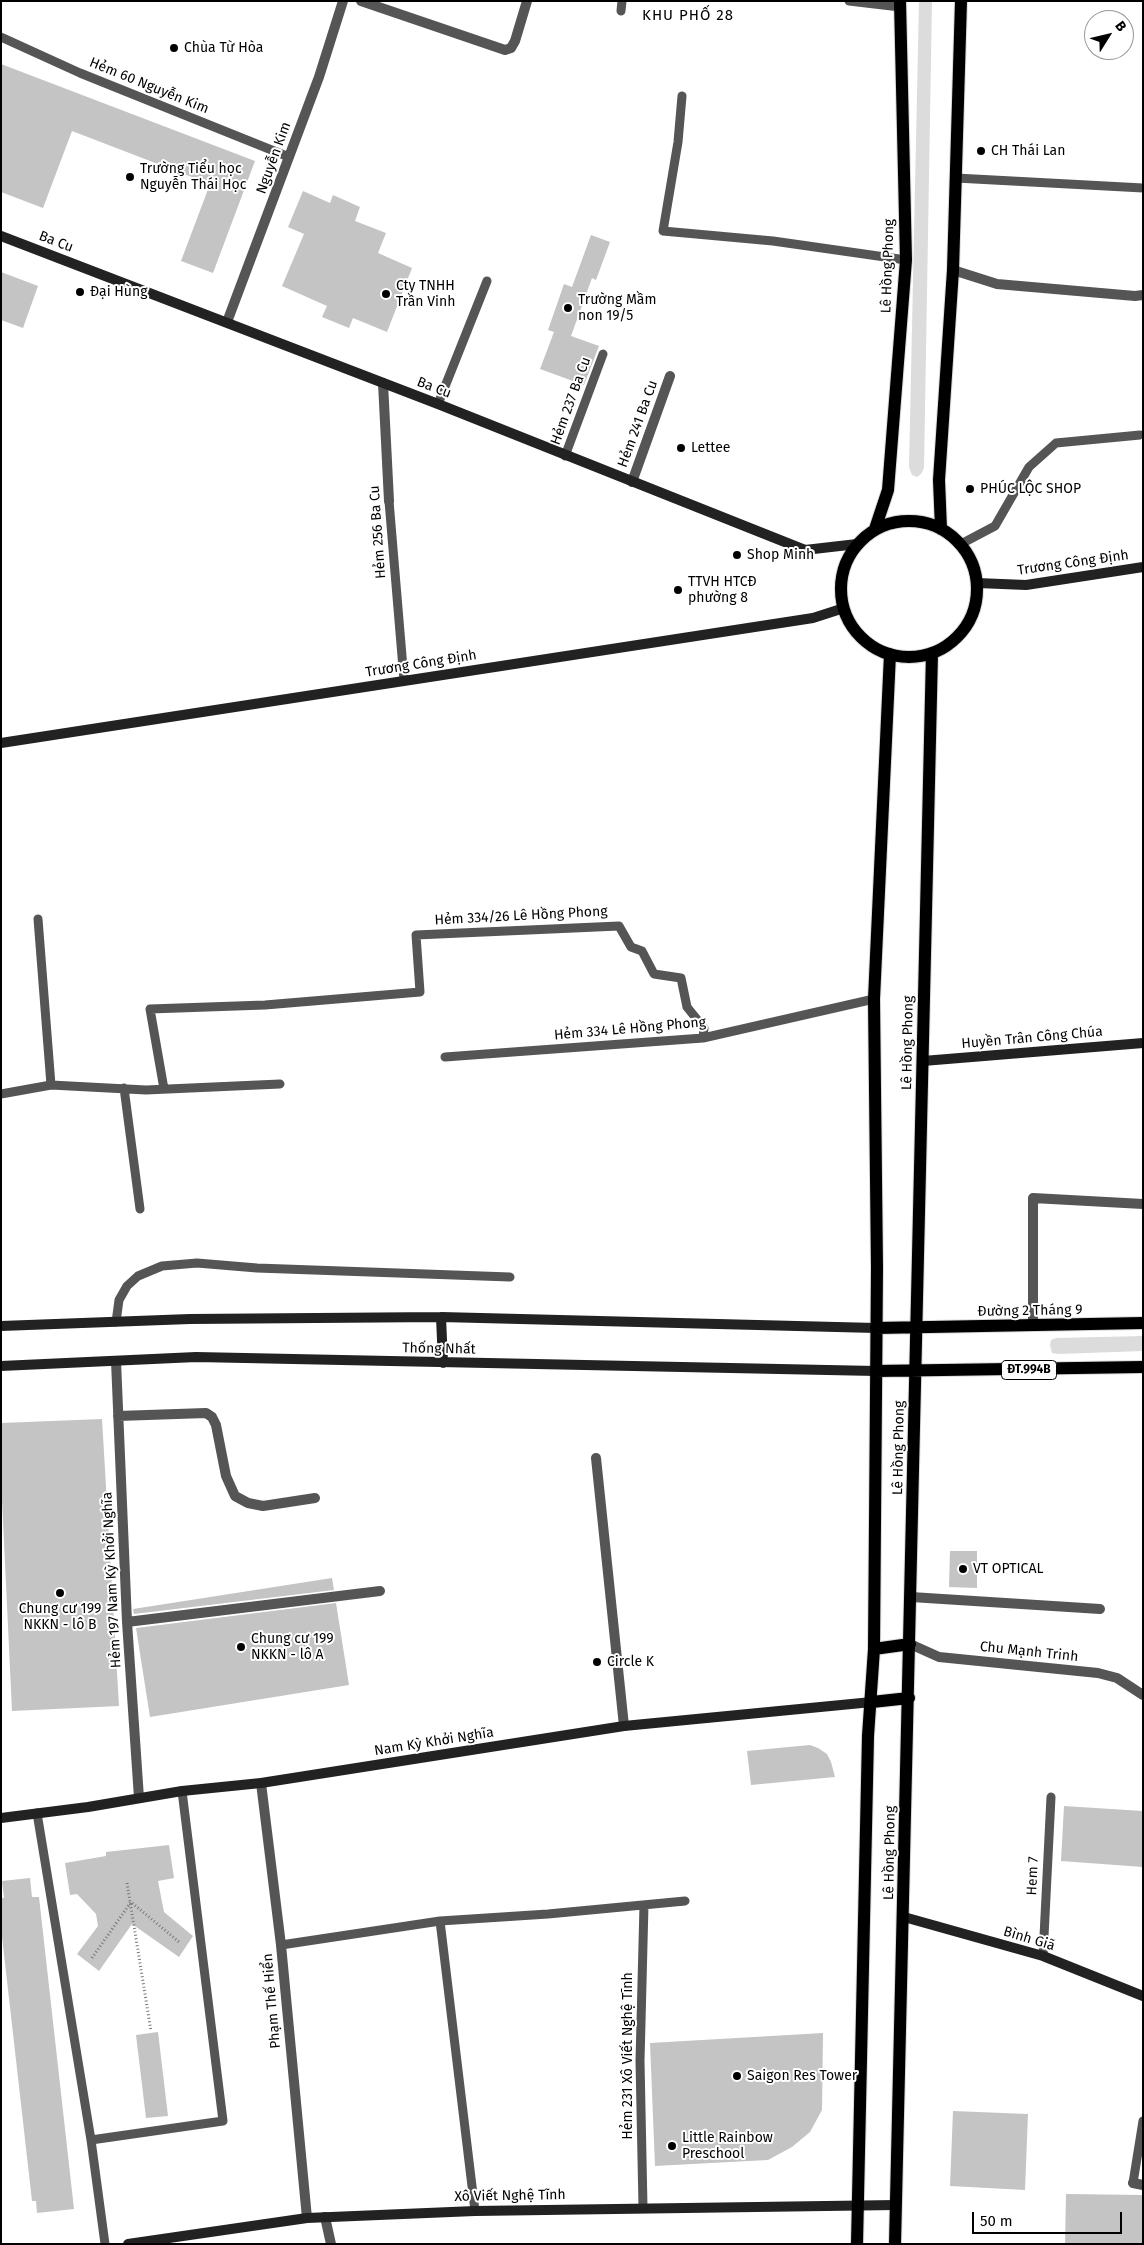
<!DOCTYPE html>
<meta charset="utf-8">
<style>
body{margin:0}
#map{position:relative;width:1144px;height:2245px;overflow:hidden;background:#fff;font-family:"Fira Sans",sans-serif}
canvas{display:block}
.frame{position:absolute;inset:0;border:2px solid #000;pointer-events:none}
.north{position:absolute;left:1084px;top:10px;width:50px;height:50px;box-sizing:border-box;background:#fff;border:1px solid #999;border-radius:50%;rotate:54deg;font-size:14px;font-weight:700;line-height:20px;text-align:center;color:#000}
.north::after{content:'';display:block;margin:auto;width:18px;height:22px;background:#000;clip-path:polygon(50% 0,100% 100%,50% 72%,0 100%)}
.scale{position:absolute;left:972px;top:2212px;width:150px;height:22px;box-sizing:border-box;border:2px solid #000;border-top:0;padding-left:6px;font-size:15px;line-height:18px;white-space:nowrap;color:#000;-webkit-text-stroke:4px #fff;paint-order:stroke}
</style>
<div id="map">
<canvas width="1144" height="2245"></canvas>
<div class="frame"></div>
<div class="north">B</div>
<div class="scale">50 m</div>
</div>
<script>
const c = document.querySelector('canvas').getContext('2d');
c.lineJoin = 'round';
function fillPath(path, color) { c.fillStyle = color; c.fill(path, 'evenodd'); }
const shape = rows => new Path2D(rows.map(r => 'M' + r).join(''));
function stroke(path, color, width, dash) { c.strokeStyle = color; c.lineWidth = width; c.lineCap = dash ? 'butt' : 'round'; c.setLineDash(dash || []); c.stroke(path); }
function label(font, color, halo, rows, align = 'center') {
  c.font = font + ' "Fira Sans",sans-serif'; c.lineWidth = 4; c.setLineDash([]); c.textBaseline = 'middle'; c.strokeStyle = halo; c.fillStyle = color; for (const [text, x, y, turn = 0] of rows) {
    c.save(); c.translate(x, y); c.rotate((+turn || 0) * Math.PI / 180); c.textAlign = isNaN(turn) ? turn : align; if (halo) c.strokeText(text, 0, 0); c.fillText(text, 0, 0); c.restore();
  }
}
fillPath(shape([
 [919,1,932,1,924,468,921,474,917,477,912,475,909,467],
 [1143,1336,1143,1351,1058,1354,1052,1353,1050,1345,1051,1340,1056,1338]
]), '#dcdcdc');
fillPath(shape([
 [1,64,255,161,213,273,181,261,210,184,72,131,43,208,1,192],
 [303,191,330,203,333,195,360,207,355,221,386,233,378,253,412,268,387,332,353,318,349,328,322,317,327,306,282,286,304,234,288,227],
 [591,235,610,242,596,280,592,278,571,336,599,346,584,385,540,369,554,332,548,330,564,284,572,287],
 [1,272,38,286,23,328,1,320],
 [102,1419,119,1706,12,1711,1,1479,1,1423],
 [950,1551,977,1551,977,1588,949,1587],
 [332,1578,334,1590,134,1614,133,1609],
 [336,1603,349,1685,150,1717,136,1628],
 [810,1745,818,1748,827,1754,831,1762,835,1777,751,1785,747,1751],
 [1064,1806,1143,1811,1143,1867,1061,1861],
 [169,1845,174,1878,158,1881,164,1912,193,1936,179,1957,132,1924,99,1971,77,1954,98,1926,96,1914,77,1894,70,1895,65,1863,106,1856,106,1852],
 [30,1878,32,1897,39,1897,74,2209,37,2213,36,2201,32,2201,1,1928,1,1898,4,1898,2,1881],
 [158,2032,168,2116,146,2118,136,2035],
 [823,2033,822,2110,810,2132,792,2147,768,2160,655,2166,650,2043],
 [953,2111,1028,2114,1025,2190,950,2186],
 [1066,2194,1143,2195,1143,2244,1065,2244]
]), '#c4c4c4');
const primary = shape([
 '841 589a68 68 0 1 1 136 0a68 68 0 1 1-136 0Z',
 [875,529,888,490,906,260,900,1],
 [941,529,939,480,953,270,961,1],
 [876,1328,1143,1323],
 [876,1371,1143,1367],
 [874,1649,910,1644],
 [872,1702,909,1698],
 [857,2244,868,1736,874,1649,877,1268,874,999,890,654],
 [895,2244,932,653]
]);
stroke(primary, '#dbdbdb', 14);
stroke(shape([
 [127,1883,151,2031],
 [92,1958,131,1902,179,1942]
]), '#777', 3, [1, 2.5]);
stroke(shape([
 [849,1,900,7],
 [621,11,622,1],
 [1,37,80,73,289,157],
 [682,96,678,142,663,231,773,241,906,260],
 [956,178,1143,188],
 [438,404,487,281],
 [565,456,603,354],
 [389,501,404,680],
 [959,545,995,526,1029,467,1056,443,1140,435],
 [38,919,51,1085],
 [445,1057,703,1038,874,999],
 [124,1088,140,1209],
 [164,1089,150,1009,265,1005,420,992,416,935,619,926,631,947,642,951,654,974,681,978,687,1007,704,1028,703,1038],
 [1,1094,51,1085,146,1090,280,1084],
 [116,1322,119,1300,127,1286,138,1276,162,1266,197,1263,257,1268,510,1277],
 [37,1813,91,2140,105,2244],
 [440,1921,475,2211],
 [281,1945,440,1921,548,1914,685,1901],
 [1043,1956,1051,1797],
 [91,2140,223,2121,182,1791],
 [1133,2183,1143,2121],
 [643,2207,640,2061,644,1905]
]), '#555', 9);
stroke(shape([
 [361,1,505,50,511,48,515,41,527,1],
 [953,270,997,284,1135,296,1143,295],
 [227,322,319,77,343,1],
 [383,383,389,501],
 [632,482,670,376],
 [1033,1326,1033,1198,1143,1204],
 [116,1361,127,1622,139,1798],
 [118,1416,206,1413,212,1417,216,1425,226,1476,235,1496,248,1503,263,1506,315,1498],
 [596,1458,624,1726],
 [911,1597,1100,1609],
 [127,1622,380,1591],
 [910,1644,939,1657,1098,1673,1117,1678,1143,1695],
 [261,1783,281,1945,307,2218],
 [1133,2183,1143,2185],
 [325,2217,331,2244]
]), '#555', 10);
stroke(shape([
 [1,236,438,404,805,550,857,544],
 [977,583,1026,585,1143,567],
 [1,743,813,618,844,608],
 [923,1061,1143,1043],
 [441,1317,443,1363],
 [1,1326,190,1319,441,1317,876,1328],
 [1,1366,196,1357,876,1371],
 [1,1818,88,1807,182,1791,261,1783,624,1726,872,1702],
 [904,1917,1043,1956,1143,1996],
 [128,2244,307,2218,475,2211,896,2205]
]), '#222', 10);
stroke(primary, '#000', 12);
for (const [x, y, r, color] of [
 [174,48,5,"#000"],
 [981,151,5,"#000"],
 [130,177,5,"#000"],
 [80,292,5,"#000"],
 [386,294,5,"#000"],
 [568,308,5,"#000"],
 [681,448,5,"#000"],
 [970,489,5,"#000"],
 [737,555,5,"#000"],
 [678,590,5,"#000"],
 [963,1569,5,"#000"],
 [60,1593,5,"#000"],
 [241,1647,5,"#000"],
 [597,1662,5,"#000"],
 [737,2076,5,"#000"],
 [672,2146,5,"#000"]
]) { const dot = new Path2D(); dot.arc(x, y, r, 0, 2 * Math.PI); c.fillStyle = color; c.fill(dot); stroke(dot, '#fff', 2); }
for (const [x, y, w] of [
 [1029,1370,55]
]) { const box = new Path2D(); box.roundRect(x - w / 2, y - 9.5, w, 19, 4); c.fillStyle = '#fff'; c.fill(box); stroke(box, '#000', 1); }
label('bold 12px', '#000', null, [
 ["ĐT.994B",1029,1370]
]);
label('14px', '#000', '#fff', [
 ["Chùa Từ Hòa",184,48],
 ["CH Thái Lan",991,151],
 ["Trường Tiểu học",140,169],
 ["Nguyễn Thái Học",140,185],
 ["Cty TNHH",396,286],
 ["Trần Vinh",396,302],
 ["Đại Hùng",90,292],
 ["Trường Mầm",578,300],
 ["non 19/5",578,316],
 ["Lettee",691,448],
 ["PHÚC LỘC SHOP",980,489],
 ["Shop Minh",747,555],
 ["TTVH HTCĐ",688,582],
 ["phường 8",688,598],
 ["VT OPTICAL",973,1569],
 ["Chung cư 199",60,1609,"center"],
 ["NKKN - lô B",60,1625,"center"],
 ["Chung cư 199",251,1639],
 ["NKKN - lô A",251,1655],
 ["Circle K",607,1662],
 ["Saigon Res Tower",747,2076],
 ["Little Rainbow",682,2138],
 ["Preschool",682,2154]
], 'left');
label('14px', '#000', '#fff', [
 ["Hẻm 60 Nguyễn Kim",149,86,22],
 ["Nguyễn Kim",274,158,-70],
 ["Ba Cu",56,242,21],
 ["Lê Hồng Phong",888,266,-88],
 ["Ba Cu",434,388,21],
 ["Hẻm 237 Ba Cu",571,401,-70],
 ["Hẻm 241 Ba Cu",638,424,-70],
 ["Hẻm 256 Ba Cu",378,532,-94],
 ["Trương Công Định",1073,563,-8],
 ["Trương Công Định",421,664,-9],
 ["Hẻm 334/26 Lê Hồng Phong",521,916,-3],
 ["Hẻm 334 Lê Hồng Phong",630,1029,-5],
 ["Huyền Trân Công Chúa",1032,1038,-5],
 ["Lê Hồng Phong",908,1043,-89],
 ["Đường 2 Tháng 9",1030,1311,-1],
 ["Thống Nhất",439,1349,1],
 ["Lê Hồng Phong",899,1448,-89],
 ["Hẻm 197 Nam Kỳ Khởi Nghĩa",112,1580,-93],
 ["Chu Mạnh Trinh",1029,1652,6],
 ["Nam Kỳ Khởi Nghĩa",434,1742,-9],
 ["Lê Hồng Phong",890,1853,-89],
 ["Hem 7",1033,1876,-87],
 ["Bình Giã",1029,1939,17],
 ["Phạm Thế Hiển",272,2001,-95],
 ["Hẻm 231 Xô Viết Nghệ Tĩnh",628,2056,-90],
 ["Xô Viết Nghệ Tĩnh",510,2196,-1]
]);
c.letterSpacing = '1px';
label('15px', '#000', '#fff', [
 ["KHU PHỐ 28",688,16]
]);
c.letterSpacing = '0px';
</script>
